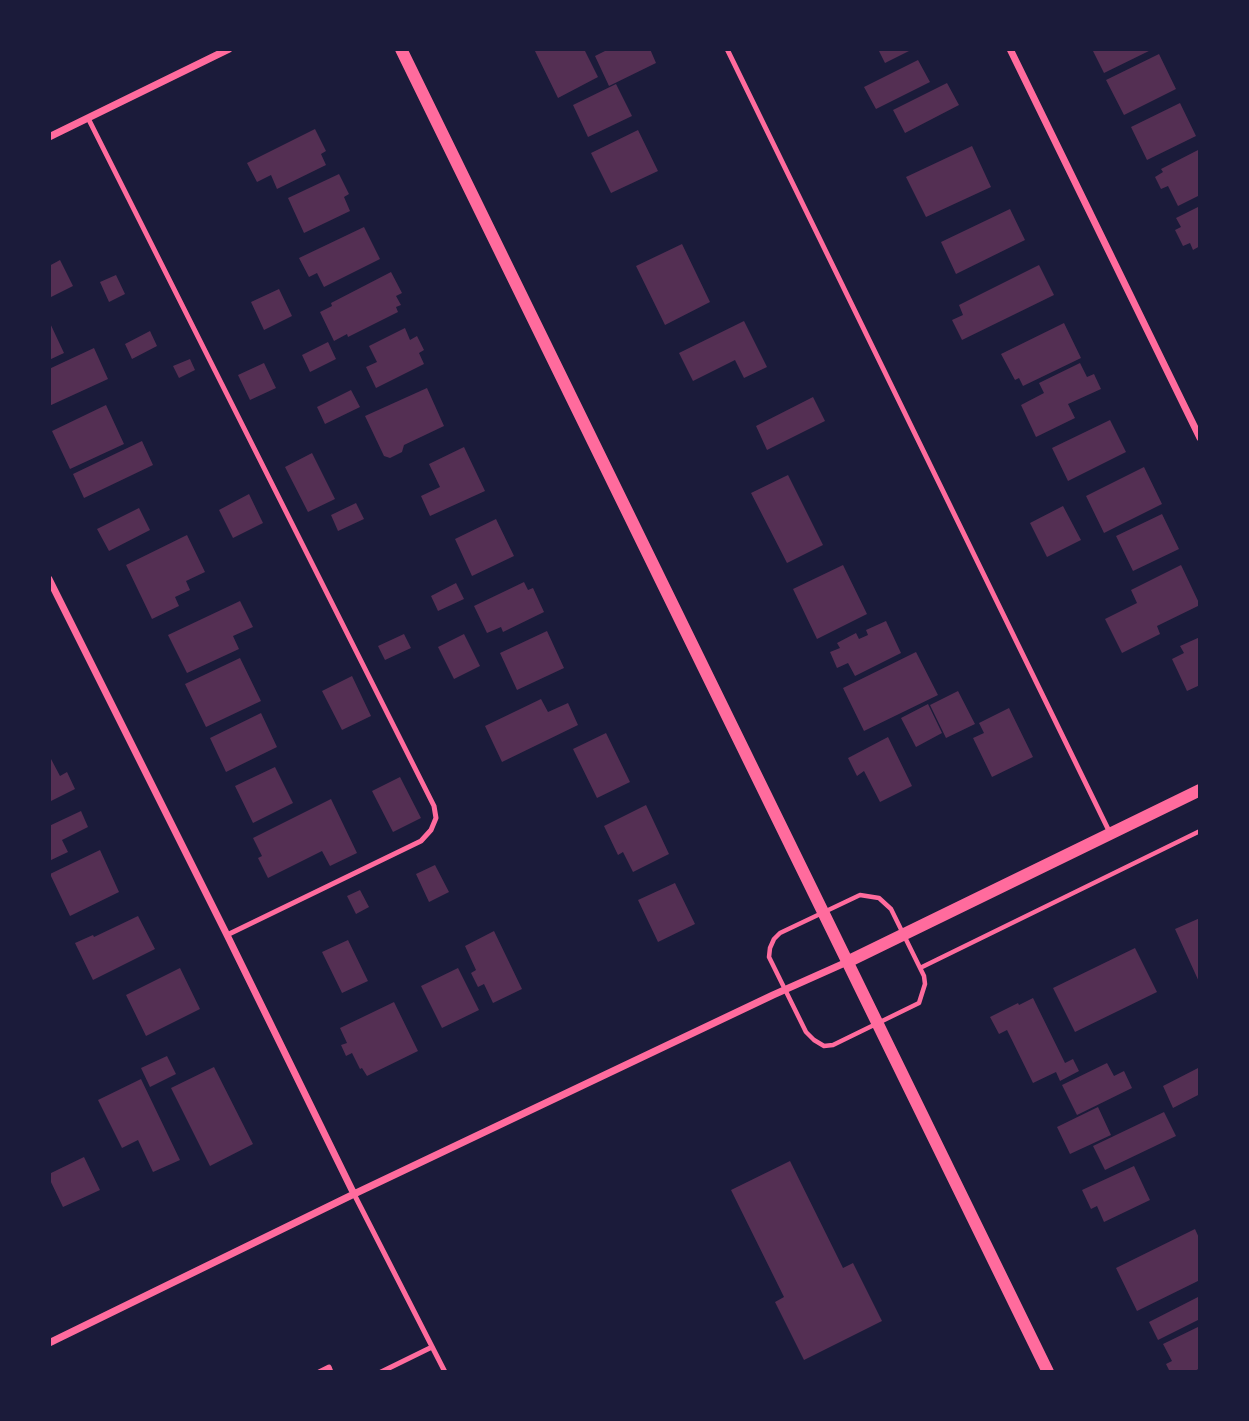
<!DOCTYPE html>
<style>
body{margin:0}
#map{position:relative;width:1249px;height:1421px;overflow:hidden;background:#1b1b3a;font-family:Literata,serif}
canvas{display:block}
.frame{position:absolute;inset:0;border:51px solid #1b1b3a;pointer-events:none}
</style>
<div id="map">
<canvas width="1249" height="1421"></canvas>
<div class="frame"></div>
</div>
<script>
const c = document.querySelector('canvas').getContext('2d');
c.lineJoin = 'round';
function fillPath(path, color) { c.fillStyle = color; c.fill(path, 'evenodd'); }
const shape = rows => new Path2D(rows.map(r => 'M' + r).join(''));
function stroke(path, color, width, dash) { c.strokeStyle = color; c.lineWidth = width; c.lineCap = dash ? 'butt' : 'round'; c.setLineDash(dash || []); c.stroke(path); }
fillPath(shape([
 [534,49,584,49,598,77,558,98],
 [609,49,650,49,656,63,609,86,595,56],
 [878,49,913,49,885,63],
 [1092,49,1153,49,1104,73],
 [1159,54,1176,89,1124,115,1106,80],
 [918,60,930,82,876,109,864,87],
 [947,83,959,105,905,133,893,110],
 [616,84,632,116,588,137,573,105],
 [1180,103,1196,136,1147,160,1131,127],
 [315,129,326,151,321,154,326,165,277,189,271,175,257,182,247,163],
 [638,130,658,171,611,193,591,153],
 [972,146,991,187,926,217,906,177],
 [1200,149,1200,195,1178,206,1168,186,1161,189,1155,177,1163,172,1161,169],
 [339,174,349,194,344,197,350,211,304,233,288,198],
 [1200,206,1200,246,1193,250,1190,243,1183,246,1175,230,1181,227,1176,218],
 [1010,209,1025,240,956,274,941,242],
 [364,227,380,259,324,287,317,273,309,277,299,258],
 [682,244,710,302,665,325,636,266],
 [60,260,73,286,49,298,49,266],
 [1039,265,1054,295,962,340,952,320,963,315,959,305],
 [391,272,402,293,396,296,401,305,396,307,398,312,348,337,347,334,334,341,320,312,332,306,331,303],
 [116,275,125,294,109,302,100,282],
 [279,289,292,316,264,330,251,302],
 [49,321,64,353,49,360],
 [744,321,767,367,744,378,735,360,693,381,679,353],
 [1064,323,1081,358,1023,386,1019,378,1015,380,1001,354],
 [405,328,410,340,417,336,424,350,419,353,424,364,376,388,366,367,377,362,369,346],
 [150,331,157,346,132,359,125,344],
 [328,342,336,359,310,372,302,355],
 [94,348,108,379,49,406,49,369],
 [190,359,195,370,179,378,173,366],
 [264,363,276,388,250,400,238,375],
 [1080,363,1087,377,1094,374,1101,389,1068,404,1075,418,1036,437,1021,405,1044,393,1039,383],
 [427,388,444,426,404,445,402,452,390,458,384,456,365,416],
 [351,390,360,407,325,424,317,407],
 [813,397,825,421,767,450,756,426],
 [106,405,124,444,70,469,52,431],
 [1110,420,1126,452,1068,481,1052,448],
 [142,441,153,465,84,498,73,474],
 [464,447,485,491,430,516,421,496,440,487,429,464],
 [312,453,335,499,308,512,285,467],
 [1144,467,1162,504,1104,533,1086,496],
 [788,475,823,545,787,563,751,493],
 [249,494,263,523,233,538,219,510],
 [356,503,364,519,338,531,331,515],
 [1063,506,1081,540,1047,557,1030,523],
 [139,508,150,530,109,551,97,529],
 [1162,514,1179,549,1133,571,1116,536],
 [496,519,514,556,472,576,455,539],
 [187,535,205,572,186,581,190,590,175,597,179,606,152,619,126,565],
 [843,565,867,614,817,639,793,589],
 [1181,565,1200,605,1157,626,1160,634,1122,653,1105,619,1137,603,1131,590],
 [524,582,528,590,533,588,544,612,503,632,501,627,487,633,474,606],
 [456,583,464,599,438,611,431,596],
 [240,601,253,627,233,636,239,649,187,673,168,635],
 [886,621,901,653,855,676,848,663,837,668,830,652,840,648,837,643,856,633,859,639,868,635,866,630],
 [547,631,564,668,517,690,500,653],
 [404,634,411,648,385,660,378,646],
 [464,634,480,666,454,679,438,647],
 [1200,637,1200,685,1187,691,1172,659,1184,653,1180,646],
 [916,652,938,695,864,731,843,688],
 [240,658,261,701,206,727,185,684],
 [352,676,371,716,342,730,322,691],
 [958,691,975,724,946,738,930,705],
 [541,699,548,712,568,703,578,725,502,762,485,726],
 [928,704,942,733,916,747,901,718],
 [1009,708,1033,757,992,777,973,738,984,733,979,723],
 [261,713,277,747,226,772,210,738],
 [606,733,630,782,597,798,573,749],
 [888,737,912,786,880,802,864,771,857,776,848,758],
 [51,759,60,776,67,772,75,789,49,802,49,760],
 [275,767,293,803,253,823,235,786],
 [400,777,421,818,393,832,372,791],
 [331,799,357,853,330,866,322,851,268,878,258,858,262,856,253,838],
 [646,805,669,854,633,872,623,852,618,855,604,826],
 [81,811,88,827,62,840,68,852,49,861,49,826],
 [100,850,119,892,70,916,50,874],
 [435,865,449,892,429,902,416,874],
 [675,883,695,924,658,942,638,900],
 [360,890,369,907,356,914,347,896],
 [138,916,155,949,93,980,75,943,93,935,94,937],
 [1200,918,1200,984,1175,929],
 [494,931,522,989,493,1003,484,984,478,987,471,973,476,970,465,946],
 [348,940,368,981,342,993,322,952],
 [1135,948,1157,992,1075,1032,1053,988],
 [180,968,200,1009,146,1036,126,995],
 [458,968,479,1010,442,1028,421,986],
 [1033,998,1065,1063,1073,1059,1079,1071,1060,1081,1056,1072,1033,1083,1007,1030,999,1034,990,1017,1018,1003,1019,1005],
 [394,1002,418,1051,367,1076,362,1068,360,1069,352,1053,346,1056,341,1045,347,1043,340,1028],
 [167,1056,176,1074,150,1087,141,1068],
 [1107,1063,1114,1076,1124,1071,1132,1088,1077,1115,1062,1085],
 [214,1067,253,1144,210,1166,171,1088],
 [1200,1067,1200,1094,1173,1108,1163,1086],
 [141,1079,180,1160,153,1172,138,1140,122,1148,98,1100],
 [1098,1107,1111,1135,1070,1154,1057,1127],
 [1164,1112,1176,1136,1105,1170,1093,1146],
 [84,1157,100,1190,63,1207,49,1178,49,1174],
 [790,1161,843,1268,853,1263,882,1321,804,1360,775,1302,784,1297,731,1190],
 [1134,1166,1150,1200,1104,1222,1097,1206,1091,1209,1082,1190],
 [1195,1229,1200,1240,1200,1280,1137,1311,1116,1268],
 [1200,1296,1200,1319,1158,1340,1149,1322],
 [1200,1326,1200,1368,1193,1372,1170,1372,1166,1364,1172,1361,1163,1344]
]), '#542f53');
stroke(shape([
 [860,895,879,898,891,909,924,976,925,984,919,1003,833,1045,824,1046,814,1040,806,1032,769,957,770,948,774,939,780,933,860,895],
 [920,968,1200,831]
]), '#ff6b9d', 4.5);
stroke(shape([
 [727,49,1110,833],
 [88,118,434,806,436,818,431,830,421,841,227,935],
 [354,1194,445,1372],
 [319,1372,329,1367,331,1372],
 [381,1372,432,1347]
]), '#ff6b9d', 5);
stroke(shape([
 [1010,49,1200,438],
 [49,137,229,49],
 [49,579,227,935,354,1194],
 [49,1343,354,1194,773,995,847,962]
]), '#ff6b9d', 7);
stroke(shape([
 [401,49,1048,1372],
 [847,962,1200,790]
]), '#ff6b9d', 12);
</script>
